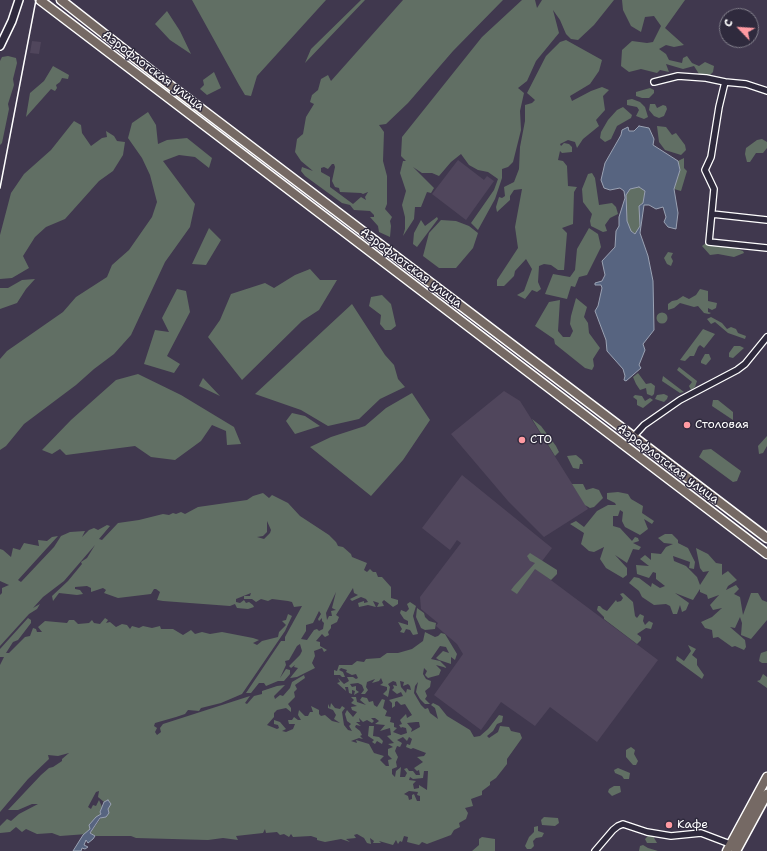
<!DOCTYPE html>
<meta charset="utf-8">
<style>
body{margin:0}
#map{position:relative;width:767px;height:851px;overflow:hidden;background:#40384e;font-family:"Shantell Sans",sans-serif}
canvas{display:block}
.north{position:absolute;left:719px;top:8px;width:40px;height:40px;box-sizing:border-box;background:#2f2a3d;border:1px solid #827f8b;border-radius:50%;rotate:295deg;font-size:11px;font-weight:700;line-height:16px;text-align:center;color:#fff}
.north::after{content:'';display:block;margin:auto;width:14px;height:18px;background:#ff9aa2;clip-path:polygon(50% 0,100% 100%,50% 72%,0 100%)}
</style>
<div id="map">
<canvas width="767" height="851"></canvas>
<div class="north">С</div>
</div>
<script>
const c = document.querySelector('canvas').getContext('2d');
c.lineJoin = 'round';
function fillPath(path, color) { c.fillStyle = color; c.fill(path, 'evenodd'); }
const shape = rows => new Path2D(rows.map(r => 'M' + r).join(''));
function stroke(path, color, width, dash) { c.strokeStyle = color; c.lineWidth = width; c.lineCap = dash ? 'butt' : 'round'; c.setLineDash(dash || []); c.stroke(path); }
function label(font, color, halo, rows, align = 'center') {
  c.font = font + ' "Shantell Sans",sans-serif'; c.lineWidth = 3; c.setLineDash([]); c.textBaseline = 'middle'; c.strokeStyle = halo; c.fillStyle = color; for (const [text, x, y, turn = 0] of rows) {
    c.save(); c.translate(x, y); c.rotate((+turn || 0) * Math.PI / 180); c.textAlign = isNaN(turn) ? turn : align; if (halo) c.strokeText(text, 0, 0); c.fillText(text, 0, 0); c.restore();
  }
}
fillPath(shape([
 [32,41,41,42,39,54,30,53],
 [458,160,484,180,487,176,494,181,466,220,432,194],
 [504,391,520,401,588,509,544,537,508,501,451,434],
 [462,475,552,548,536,569,658,660,597,742,550,707,535,726,501,702,481,730,434,695,463,654,457,644,436,626,438,623,421,609,420,597,461,543,457,540,450,550,422,528]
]), '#50465c');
fillPath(shape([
 [192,0,326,0,257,76,251,96,245,95,239,85],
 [361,0,365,0,305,63,311,49],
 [403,0,503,0,453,51,408,103,386,124,379,125,384,132,383,161,387,176,387,204,385,209,392,217,390,221,391,226,390,237,379,232,378,226,370,217,374,217,374,215,370,211,354,210,350,205,342,203,305,176,301,171,302,167,313,171,301,161,295,152,296,146,297,139,303,134,306,117,314,104,310,102,312,95,318,90,321,79,328,75,331,81],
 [332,164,334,164,335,167,332,181,335,187,339,188,340,192,361,193,363,194,368,192,365,197,366,200,361,197,353,204,330,187,330,177,321,172,321,168,324,167,328,169],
 [522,0,535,0,537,8,542,0,614,0,594,25,578,40,571,39,566,34,560,20,553,10,559,33,536,61,527,81,518,88,524,93,520,111,521,130,513,162,508,167,502,169,502,178,495,199,478,230,471,223,494,190,498,179,488,172,478,170,469,165,461,154,451,162,439,176,432,173,422,173,413,167,434,188,431,193,427,192,421,207,415,207,414,219,403,236,405,229,405,217,402,205,406,191,400,173,403,161,406,161,401,156,402,137,482,37],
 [622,0,685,0,665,28,684,45,674,47,666,45,659,49,666,54,669,60,682,63,683,58,687,56,692,63,699,66,705,62,714,66,713,72,708,77,699,74,694,66,683,69,666,64,669,72,660,70,657,73,641,69,629,72,621,66,622,50,632,41,647,43,653,42,661,26,654,16,645,17,641,32,631,26,623,10],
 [167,11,180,31,191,54,170,40,155,24],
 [566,40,602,60,599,71,590,84,570,96,572,101,591,91,602,87,609,90,603,96,605,110,596,120,599,126,583,139,577,148,575,142,568,140,560,144,561,146,564,143,569,144,572,147,572,152,562,153,560,151,558,160,563,161,567,166,568,186,577,187,574,192,573,224,562,228,567,233,564,270,558,270,551,265,544,264,539,266,538,282,541,289,537,292,532,290,525,299,517,295,524,291,532,269,526,259,515,271,514,276,504,286,497,286,497,280,518,248,515,227,522,189,514,190,510,196,510,200,497,212,496,207,499,197,502,198,505,196,504,187,514,182,519,169,520,147,525,121,525,105,532,103,535,100,527,93,546,56,560,42],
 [8,56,16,58,17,63,13,79,14,85,8,104,9,109,2,143,0,145,0,61,2,57],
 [53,66,69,75,68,79,62,78,60,82,56,85,57,88,55,91,51,89,26,117,30,93,44,81],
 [214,72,221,88,207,95,200,89,204,85,203,80],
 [650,88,654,90,654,93,649,98,642,98,636,96,636,92],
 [632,99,640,102,645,107,648,117,644,119,636,116,639,110,637,107,627,105,627,100],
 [650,104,655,104,657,108,663,105,666,106,667,109,664,116,659,118,654,116,649,110],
 [623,107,632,115,631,118,617,126,611,139,605,142,600,138,601,132,608,120,617,110],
 [148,112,156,125,158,144,167,140,187,138,212,158,209,168,195,157,179,155,163,161,195,204,190,227,165,262,131,335,114,354,94,369,76,385,24,424,6,446,0,450,0,359,7,351,63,312,76,297,107,277,112,265,129,250,152,217,157,202,150,175,142,158,128,138,132,123],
 [74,121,81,125,82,133,91,146,102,138,107,137,106,131,114,136,117,141,125,142,123,155,113,171,99,181,65,219,46,227,35,237,23,256,29,268,12,278,0,279,0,235,11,193,24,174,51,150],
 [657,126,666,127,672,135,676,133,685,145,686,150,681,155,665,150,659,142],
 [762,139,767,142,767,148,763,153,756,153,750,162,747,162,745,154,746,148,757,140],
 [684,158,684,168,687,171,681,191,674,189,680,170,678,161],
 [592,173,595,178,599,205,612,203,616,207,618,214,610,218,605,225,607,231,603,232,591,226,590,221,592,214,583,202,582,189,588,174],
 [639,187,645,190,643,203,639,206,640,226,636,234,631,231,627,221,626,195,630,189],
 [437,217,438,219,417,247,413,244,414,233,421,220,425,226],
 [441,220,456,221,469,226,478,233,473,248,456,268,439,268,423,256,429,233],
 [209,228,221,240,206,265,192,264],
 [589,228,598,234,601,247,587,275,579,277,575,287,571,286,567,299,545,294,553,274,570,277,575,270,577,249],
 [706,243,730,247,743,251,744,253,734,257,718,254,710,255,702,246],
 [668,252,673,253,671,257,673,261,671,266,667,264,664,258],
 [310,269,320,280,337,280,319,310,302,321,242,380,208,337,220,320,231,294,265,283,274,288,295,275],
 [35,279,26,289,17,303,0,309,0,288,8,288,22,280],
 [177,289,186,291,190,312,167,356,180,364,174,373,144,364,155,330,169,332,162,318],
 [700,289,708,291,708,301,717,303,716,308,712,310,708,308,708,312,711,313,709,314,704,313,698,306,694,307,680,303,674,308,668,310,668,304,672,301,677,300,683,296,689,299,696,295],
 [382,295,391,304,396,326,391,330,385,330,380,324,381,315,369,306,371,297],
 [576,298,587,307,584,317,588,323,589,333,600,348,593,359,594,366,592,370,585,368,555,344,554,339,535,326,549,302,560,300,558,331,563,337,570,337,573,331,570,324,571,316],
 [352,304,385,355,394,365,398,379,405,387,380,399,359,419,328,426,301,410,255,394],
 '656.5 318a5.5 5.5 0 1 1 11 0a5.5 5.5 0 1 1-11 0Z',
 [711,317,722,323,727,329,731,327,736,329,738,333,746,336,745,339,728,333,715,322,711,324,707,319],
 [703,329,715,334,704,348,700,345,698,347,694,356,690,356,685,361,680,360],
 [734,346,740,346,744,348,733,358,729,357,729,353],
 [705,354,709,354,711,359,706,365,701,363,701,361],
 [679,367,697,381,695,387,691,390,689,386,692,382,677,370],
 [638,373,646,384,651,383,655,386,654,394,652,396,647,394,646,388,640,390,636,384,633,377],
 [138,374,181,395,234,427,241,444,227,445,226,431,212,425,201,441,175,460,151,457,135,446,66,455,60,449,52,454,42,450,71,420,116,380],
 [663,376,684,392,680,393,662,381],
 [203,378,220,396,199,386],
 [412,393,430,420,403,460,371,496,310,447,331,437,365,426,386,408],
 [664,394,668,396,667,399,664,402,655,399,657,395],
 [635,395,642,396,645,401,650,398,653,400,643,408,637,405,637,400,633,397],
 [713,400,718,400,733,412,733,420,712,406],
 [292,413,305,416,320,426,295,434,286,421],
 [532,419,541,426,556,446,559,452,555,456],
 [767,436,767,446,763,453,759,454,758,446],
 [711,449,741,471,737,481,733,482,699,457,703,450],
 [576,455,582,460,583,464,580,464,579,469,573,468,567,456],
 [572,484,583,484,586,490,593,488,599,490,603,498,594,507,590,508,585,505],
 [618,492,628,494,631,499,643,506,642,513,654,521,652,524,644,519,648,529,640,535,625,527,622,521,623,512,620,510,618,516,613,516,613,526,620,528,632,541,635,537,638,538,639,541,633,543,641,547,639,550,633,549,627,563,615,555,627,568,627,575,623,578,606,568,600,559,604,547,594,552,589,551,581,544,584,533,570,524,576,521,584,527,597,511,608,505,616,505,615,503,607,499,607,493],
 [263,493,269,498,272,495,288,503,300,516,329,535,336,542,338,546,343,547,351,554,352,557,367,563,364,570,367,572,370,569,373,572,376,572,378,577,382,577,391,587,391,598,398,600,398,604,393,607,384,600,382,602,384,606,377,607,379,603,373,601,376,607,368,605,359,607,358,603,364,601,364,603,368,602,366,599,361,597,352,601,350,599,358,595,354,593,353,588,336,615,339,617,337,622,331,625,331,628,328,632,329,635,325,637,322,634,316,641,320,642,320,646,327,650,324,652,322,648,314,651,315,656,312,663,315,668,297,677,290,678,298,668,294,667,295,665,291,668,289,666,300,655,302,651,300,644,297,646,289,660,285,661,286,665,280,678,286,669,290,670,290,674,284,681,278,681,266,686,264,683,259,683,251,693,246,693,281,641,285,641,285,637,302,606,294,607,292,602,288,601,272,599,268,601,261,599,256,602,252,599,244,599,244,596,250,596,251,593,236,599,236,602,240,603,244,600,246,603,249,602,253,605,254,607,248,609,237,608,235,604,230,606,163,601,157,600,160,592,156,589,154,589,151,594,118,598,104,593,106,590,103,588,91,592,91,588,87,586,75,587,75,589,80,590,83,594,77,595,59,593,53,601,52,596,68,581,82,564,81,562,87,558,95,545,64,581,43,597,33,608,40,604,37,609,29,614,0,646,0,595,2,593,2,588,9,585,0,581,0,549,3,550,11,557,13,548,20,550,24,543,39,546,38,540,47,541,52,537,58,536,18,580,21,582,54,547,61,536,70,532,85,531,82,537,89,530,94,528,98,530,107,525,110,526,99,539,102,540,118,523,139,520,163,514,169,515,173,513,176,514,181,512,185,514,198,507,247,500,253,496],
 [267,521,271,530,270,533,264,539,257,537,263,536,267,532],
 [336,592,332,608,336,610,331,611,332,616,329,616,327,620,326,613],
 [319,611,321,614,318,619,319,621,322,618,322,621,324,623,323,629,319,631,317,629,314,630,307,640,301,639,306,631,306,625,313,623],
 [665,534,672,534,678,540,678,543,688,548,695,562,694,569,689,568,690,562,673,556,674,561,686,566,697,577,700,585,709,571,703,572,700,568,696,548,708,554,716,563,722,564,722,575,728,571,737,580,728,586,726,590,736,585,739,589,734,594,740,597,743,615,751,593,758,593,762,600,767,602,767,620,751,639,741,635,742,623,740,617,735,628,730,627,745,640,746,647,744,650,735,646,732,647,718,637,713,638,712,630,705,628,701,622,712,617,722,608,713,610,710,605,719,595,708,599,707,595,700,592,700,589,693,600,675,593,689,603,686,610,682,612,680,605,677,614,673,614,670,606,666,604,654,605,642,597,639,591,629,583,634,577,639,578,651,587,652,583,660,588,665,586,656,579,656,573,653,572,649,578,637,574,636,565,649,566,640,559,645,555,651,560,651,553,661,554,666,547,673,544,664,543,658,538],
 [530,553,557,570,557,574,551,580,535,569,517,594,511,590,514,586,535,563,530,561,527,556],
 [623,593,633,602,635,616,637,618,640,614,644,616,643,621,645,625,649,621,653,623,651,629,646,628,637,634,641,637,641,640,637,644,604,619,604,617,597,610,598,606,600,606,603,609,607,611,616,600,617,602,621,601,623,598,620,594],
 [410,602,416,606,413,616,418,634,413,635,410,630,406,629,404,633,400,632,402,629,398,622,408,625,408,621,404,619,400,613,401,610,406,612,409,609,407,604],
 [417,608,424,613,425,617,429,621,436,623,435,629,425,630,421,628,416,617],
 [288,614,292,616,285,631,242,694,221,703,201,708,199,711,188,710,185,714,176,717,155,723,154,726,157,728,155,732,157,735,161,732,160,728,163,724,250,696,245,703,247,704,254,696,262,694,262,691,277,686,285,685,274,696,275,699,280,695,283,696,290,688,292,682,304,675,305,678,295,685,297,689,294,692,295,697,288,704,291,708,291,712,286,708,277,710,274,713,274,717,267,725,277,729,279,728,278,725,274,724,274,720,280,722,286,729,282,731,286,732,293,729,295,724,289,724,288,720,292,720,294,717,298,720,301,720,298,715,299,710,305,716,308,716,310,712,313,712,311,706,319,710,319,714,321,716,325,715,332,721,340,723,334,719,336,715,333,710,328,708,328,704,330,708,331,703,335,708,340,709,342,706,345,708,342,712,344,725,348,730,352,731,349,726,351,724,347,721,345,714,347,710,353,717,357,712,352,710,351,707,357,706,351,703,354,700,351,697,356,697,357,702,366,705,360,700,362,697,367,698,369,702,373,701,374,705,377,707,382,699,385,700,383,708,387,711,385,716,391,717,390,722,394,723,394,727,397,728,393,732,401,735,407,733,406,728,402,727,401,728,399,725,402,724,400,720,406,714,407,718,412,715,405,704,401,705,397,701,395,702,395,706,392,708,392,703,389,700,403,696,401,692,397,694,392,690,394,688,393,685,397,686,396,682,393,681,388,684,390,687,388,697,383,694,387,690,387,687,380,685,383,683,381,678,379,681,372,683,375,679,367,682,366,687,368,690,365,694,361,694,364,690,362,685,358,683,350,684,352,687,356,686,356,690,359,692,354,695,355,691,352,690,352,694,349,693,348,687,345,687,346,691,337,683,340,682,338,678,344,684,349,681,347,677,353,677,356,679,358,678,356,674,352,675,346,672,347,670,341,668,339,670,343,672,345,677,342,677,340,675,334,675,334,670,337,671,339,665,352,665,357,661,364,662,366,659,380,658,387,653,398,653,412,649,423,641,425,632,435,637,438,636,441,633,445,634,457,654,455,660,451,657,451,664,439,660,436,658,443,651,449,653,446,647,440,646,431,659,440,661,447,668,436,665,441,670,439,675,428,678,425,675,427,671,424,668,423,674,426,679,431,681,430,687,425,691,427,696,425,699,430,704,425,704,420,699,416,692,418,682,415,686,414,693,421,705,425,709,428,708,430,713,438,719,435,708,431,705,433,703,439,706,447,716,470,730,474,737,480,736,488,729,499,715,503,716,502,722,497,724,493,731,487,736,489,738,498,732,500,726,509,727,511,731,520,733,522,738,507,759,507,764,496,778,490,782,490,785,482,791,482,795,471,799,473,806,465,808,468,813,466,819,459,823,460,827,454,830,451,835,427,844,422,842,419,845,407,842,408,837,404,836,402,842,400,841,398,844,396,840,393,845,379,841,381,843,373,843,374,841,370,838,371,844,367,843,364,838,357,834,354,835,356,838,346,839,350,842,341,839,325,842,317,840,317,838,311,836,293,837,291,834,289,837,284,834,280,835,277,832,266,833,265,829,263,833,236,836,238,840,223,838,208,840,136,838,131,836,95,836,90,833,101,818,106,817,108,809,108,800,104,802,98,797,99,791,96,792,88,807,91,809,93,805,96,806,99,800,102,807,100,812,101,814,87,834,60,836,52,833,37,834,26,829,22,832,16,827,10,832,0,833,0,826,7,819,11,821,19,814,38,804,32,804,18,810,8,810,41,775,49,768,53,767,62,761,62,759,69,753,58,756,48,755,49,759,28,779,0,812,0,665,4,657,0,657,0,649,28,618,31,620,31,623,18,640,13,642,6,653,9,653,25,637,30,636,33,628,36,629,37,632,42,632,38,627,45,621,67,623,69,620,74,620,78,624,89,623,92,620,94,623,100,624,105,618,108,620,106,623,110,622,116,627,122,624,127,625,130,629,132,626,139,628,143,626,152,628,160,626,161,629,173,629,183,635,191,630,195,634,202,632,210,634,222,632,253,638,259,640,253,643,257,645,262,641,278,637,279,632,286,625,282,621,286,620],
 [400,681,404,682,403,686,408,684,410,686,411,690,407,689,406,693,401,687],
 [359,718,363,722,367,720,372,723,374,721,371,718,375,718,379,721,375,724,385,725,380,731,390,728,391,735,387,736,394,743,388,744,393,747,388,749,388,755,392,759,388,760,389,766,386,766,380,760,384,756,374,753,369,744,356,740,357,743,351,741,359,738,363,739,360,736,362,735,360,731,355,727,356,725,361,726,356,722,360,722],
 [416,722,419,722,420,727,411,732,412,729,407,723],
 [403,737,407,741,409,737,412,739,410,745,407,744,406,747,411,749,413,748,426,753,424,756,417,757,423,762,414,768,417,771,419,770,420,775,416,775,413,771,409,771,407,768,404,769,407,773,405,777,400,777,401,767,396,771,395,777,392,774,392,769,397,767,396,762,398,757,395,751,397,746,400,747,402,743,397,740],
 [424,771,428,771,427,790,419,785,419,788,414,789,413,784,416,781,409,780,410,777,413,779,423,778],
 [409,791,418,792,417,795,420,796,420,801,417,801,414,794,412,795,412,799,409,800,408,796,404,794],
 [688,645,696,649,692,655,697,659,697,665,704,675,702,679,676,660,677,656,684,661,691,651],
 [767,651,767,663,762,663,759,661,760,656,761,653],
 [763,674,767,677,767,688,757,681,760,680],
 [369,726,374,726,373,736,379,737,383,741,382,744,377,741,375,744,372,742,374,740,368,736],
 [631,747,635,750,634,754,638,761,636,765,633,765,626,757,626,750],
 [618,768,630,773,629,779,624,779,622,776,615,773,614,770],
 [614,786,620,786,621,792,612,796,608,792,609,789],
 [544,817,558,818,559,823,555,826,542,825,541,820],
 [538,826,538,831,544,833,542,837,536,838,533,841,534,846,531,849,527,849,525,846,529,837,534,832,534,827],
 [648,836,653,836,657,843,647,843,645,839],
 [482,837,495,839,495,851,472,851,479,845,479,839],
 [643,845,648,848,658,851,639,851,640,846]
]), '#616f64');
const water = shape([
 [639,126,649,128,654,139,653,145,678,161,680,170,674,189,678,213,676,229,668,227,664,222,666,217,663,207,656,209,649,205,644,205,640,233,648,256,653,281,654,330,643,344,645,350,639,365,641,368,626,381,624,380,625,376,623,369,607,351,606,340,595,311,598,306,602,288,601,285,595,285,595,283,602,281,605,275,602,261,615,247,616,231,619,226,619,217,625,198,624,191,620,188,610,190,604,188,601,180,605,163,621,135,622,130,628,127,629,131,634,131,639,126],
 [639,187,645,191,643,203,639,206,640,226,635,234,631,231,627,221,626,195,630,189,639,187],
 [108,800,111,804,108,809,109,813,106,817,100,818,90,833,95,836,93,839,88,843,86,840,84,845,88,847,85,849,82,848,81,851,73,851,83,835,90,829,89,825,96,817,101,814,100,812,104,802,108,800]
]);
fillPath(water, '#576480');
stroke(water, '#9aa2b3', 1);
const street = shape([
 [654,82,678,76,706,78,725,82,746,84,767,91],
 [725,82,719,107,711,157,705,170,714,189,709,242,767,248],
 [712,214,767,220],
 [633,437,644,425,680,400,737,370,745,364,767,337],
 [595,851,613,830,618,826,623,824,647,832,671,836,701,833,730,844]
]);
const secondary = shape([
 [0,46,12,21,19,0]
]);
const primary = shape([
 [40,0,767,554],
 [61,0,158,76,767,538],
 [727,851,767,777],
 [736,851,767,794]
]);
stroke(street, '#fff', 8);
stroke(secondary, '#fff', 10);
stroke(primary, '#fff', 11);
stroke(street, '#2f2a3d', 5.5);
stroke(secondary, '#2f2a3d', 7);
stroke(primary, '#756964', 8);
stroke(shape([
 [0,188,36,0]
]), '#fff', 1.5);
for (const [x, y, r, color] of [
 [687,425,4,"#ff9aa2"],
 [522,440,4,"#ff9aa2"],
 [669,825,4,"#ff9aa2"]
]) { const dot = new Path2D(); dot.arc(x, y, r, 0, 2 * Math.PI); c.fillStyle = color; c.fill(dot); stroke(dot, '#2f2a3d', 1.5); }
label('12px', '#fff', '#2f2a3d', [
 ["Аэрофлотская улица",153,71,37],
 ["Аэрофлотская улица",411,268,37],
 ["Аэрофлотская улица",668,464,37]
]);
label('12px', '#fff', '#2f2a3d', [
 ["Столовая",695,425],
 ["СТО",530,440],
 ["Кафе",677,825]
], 'left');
</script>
